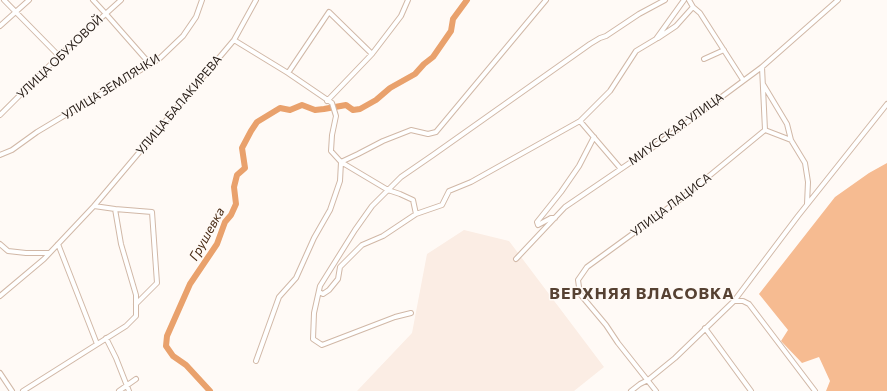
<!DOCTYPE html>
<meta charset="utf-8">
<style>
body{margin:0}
canvas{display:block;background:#fffaf6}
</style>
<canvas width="887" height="391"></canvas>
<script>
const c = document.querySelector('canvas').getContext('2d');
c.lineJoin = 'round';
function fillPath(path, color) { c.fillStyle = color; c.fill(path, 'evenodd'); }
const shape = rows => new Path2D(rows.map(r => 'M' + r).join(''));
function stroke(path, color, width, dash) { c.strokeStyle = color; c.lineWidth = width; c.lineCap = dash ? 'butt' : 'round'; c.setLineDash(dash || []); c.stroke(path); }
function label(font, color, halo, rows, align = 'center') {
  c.font = font + ' Commissioner,sans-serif'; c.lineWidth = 3; c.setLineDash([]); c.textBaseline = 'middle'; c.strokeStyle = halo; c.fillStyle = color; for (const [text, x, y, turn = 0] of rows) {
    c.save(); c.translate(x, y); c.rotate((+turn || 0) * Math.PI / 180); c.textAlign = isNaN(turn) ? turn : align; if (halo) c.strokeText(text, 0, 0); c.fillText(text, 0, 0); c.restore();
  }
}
fillPath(shape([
 [464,230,509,241,604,367,574,391,357,391,412,333,427,254]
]), '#fbede4');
fillPath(shape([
 [887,163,887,391,826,391,830,381,819,357,802,363,781,341,788,330,759,294,835,197,869,173]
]), '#f6bb91');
stroke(shape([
 [210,391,186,365,173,356,166,346,167,336,190,284,217,244,225,222,231,215,236,204,234,187,237,175,245,168,242,148,251,131,257,122,280,108,290,110,302,105,315,110,324,109,346,105,353,110,360,109,376,100,390,88,415,74,424,64,433,57,451,31,453,19,467,0]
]), '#e9a16c', 6);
const minor = shape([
 [4,0,59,56],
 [93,0,106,14,150,64],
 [689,0,693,7,700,13,743,80],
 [0,26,29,0],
 [658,38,676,26,693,7],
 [234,40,288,73,332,103,336,116,332,135,331,151,341,162,358,154,383,141,411,130,428,134,436,132,546,0],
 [704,59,724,50],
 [762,67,765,130,791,140,805,163,808,182,807,204],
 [288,73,329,12,372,54],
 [763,84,787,124,791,140],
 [327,101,372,54,401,16,408,0],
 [0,115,59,56,121,0],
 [580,121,621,169],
 [0,155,12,150,37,132,159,59,183,36,196,17,202,0],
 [115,209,152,212,157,283,136,304],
 [555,218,551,218,538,225,537,222,561,192,579,166,594,137],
 [0,244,8,251,26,253,49,253],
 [58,244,97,344],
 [516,259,565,207,662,141,762,67,838,0],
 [319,292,323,294,329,290,338,279,340,267,362,245,383,236,416,214,442,205,449,191,471,182,580,121,610,91,636,51,656,39,684,0],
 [0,296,44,259,94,206,234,40,256,0],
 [734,301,743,301,749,304,815,391],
 [411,313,395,317,322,345,313,339,314,313,320,286,355,230,372,206,401,177,433,155,590,44,600,38,606,36,639,14,665,0],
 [705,328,751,391],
 [106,338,116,358,129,391],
 [256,361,279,297,296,278,314,238,330,210,340,181,341,162,388,190,400,194,413,200,416,214],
 [0,373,12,391],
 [23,391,126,326,136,316,136,295,121,244,115,209,94,206],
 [119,391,136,379],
 [631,391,640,384,648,380,675,358,734,301,798,216,887,104],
 [656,391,618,343,606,325,580,294,578,280,587,267,686,195,765,130]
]);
stroke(minor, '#d1b8a7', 6);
stroke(minor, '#fff', 4);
label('12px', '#261c16', '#fffaf6', [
 ["УЛИЦА ОБУХОВОЙ",60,57,-44],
 ["УЛИЦА ЗЕМЛЯЧКИ",111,87,-32],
 ["УЛИЦА БАЛАКИРЕВА",179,105,-50],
 ["МИУССКАЯ УЛИЦА",676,129,-36],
 ["УЛИЦА ЛАЦИСА",671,205,-37]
]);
label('italic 13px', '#482a13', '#fffaf6', [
 ["Грушевка",207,234,-61]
]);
c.letterSpacing = '1px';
label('bold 16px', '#564132', '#fffaf6', [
 ["ВЕРХНЯЯ ВЛАСОВКА",642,294]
]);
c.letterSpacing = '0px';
</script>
